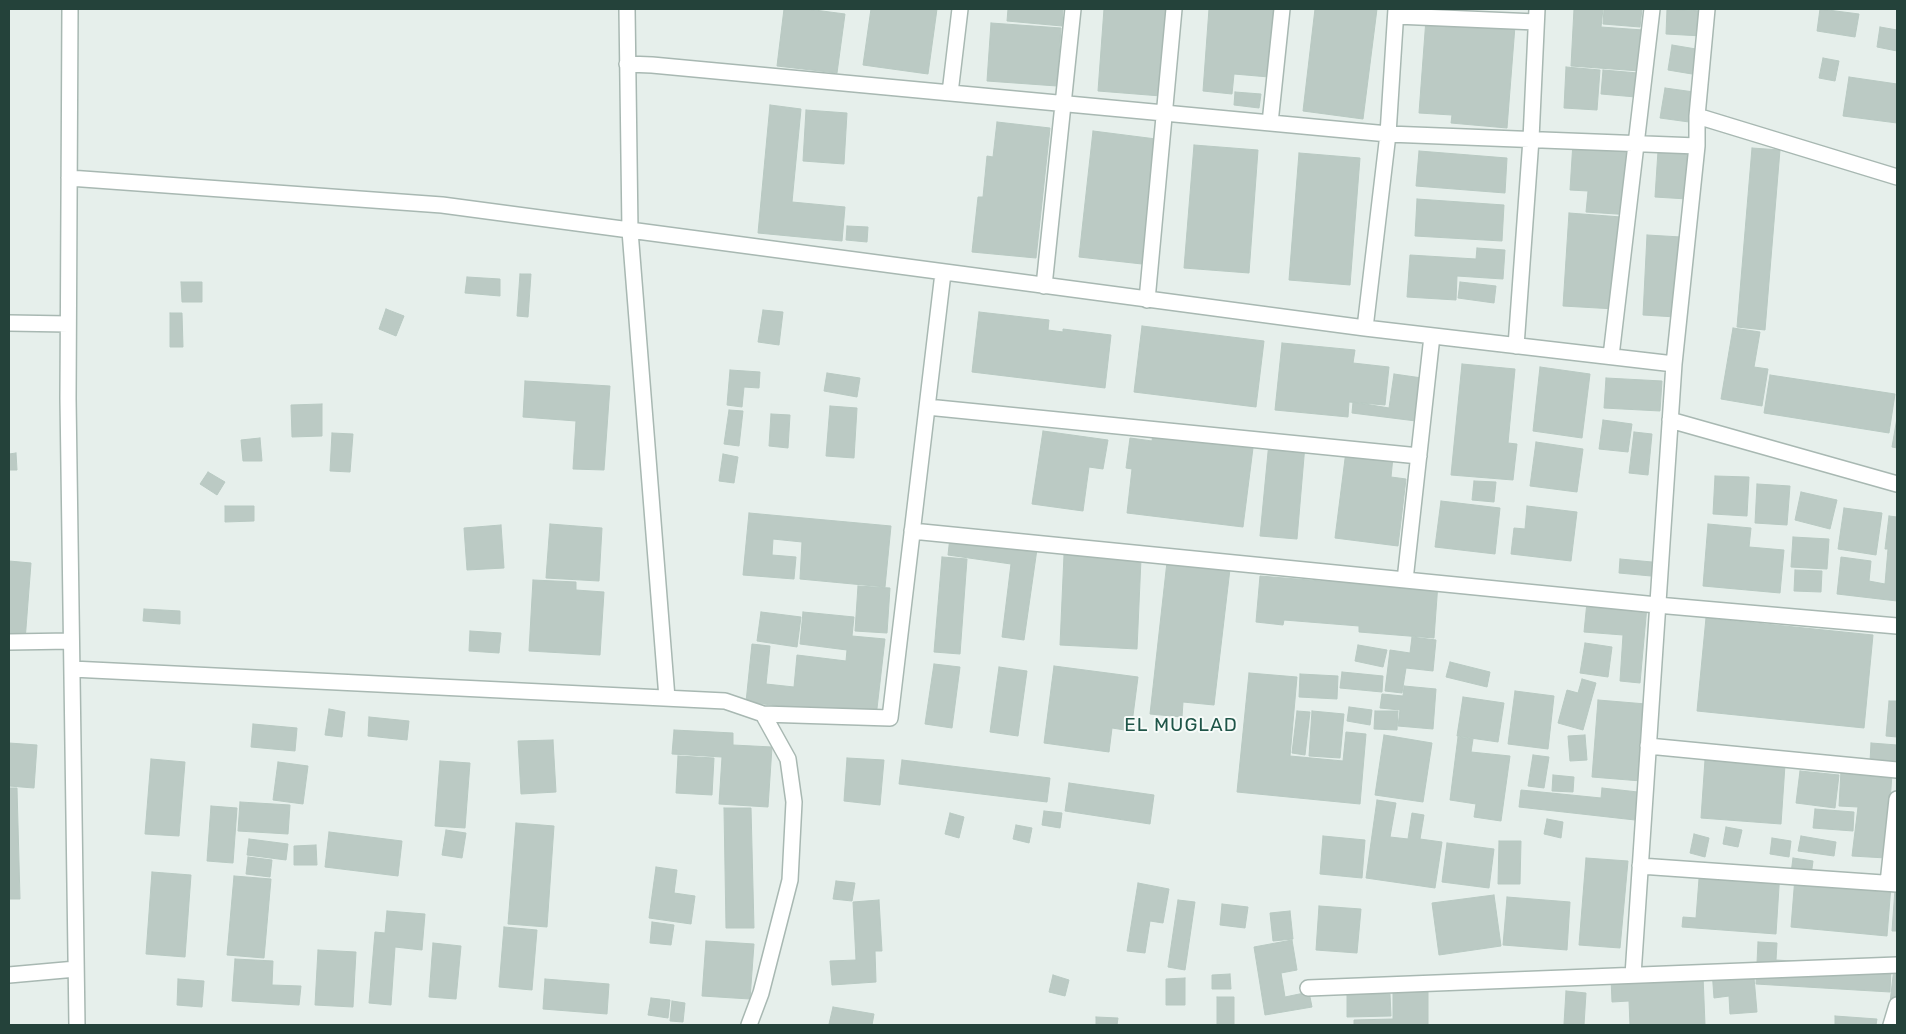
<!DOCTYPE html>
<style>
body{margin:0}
#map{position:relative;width:1906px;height:1034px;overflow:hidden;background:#e6efeb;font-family:Rubik,sans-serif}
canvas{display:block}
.frame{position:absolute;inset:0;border:10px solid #24423a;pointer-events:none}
</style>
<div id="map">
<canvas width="1906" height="1034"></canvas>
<div class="frame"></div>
</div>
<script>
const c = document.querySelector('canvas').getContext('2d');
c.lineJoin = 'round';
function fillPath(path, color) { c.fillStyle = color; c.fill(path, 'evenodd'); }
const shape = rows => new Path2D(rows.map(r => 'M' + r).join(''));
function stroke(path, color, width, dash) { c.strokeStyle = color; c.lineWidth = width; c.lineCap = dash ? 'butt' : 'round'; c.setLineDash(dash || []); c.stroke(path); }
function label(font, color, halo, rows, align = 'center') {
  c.font = font + ' Rubik,sans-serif'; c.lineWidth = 4; c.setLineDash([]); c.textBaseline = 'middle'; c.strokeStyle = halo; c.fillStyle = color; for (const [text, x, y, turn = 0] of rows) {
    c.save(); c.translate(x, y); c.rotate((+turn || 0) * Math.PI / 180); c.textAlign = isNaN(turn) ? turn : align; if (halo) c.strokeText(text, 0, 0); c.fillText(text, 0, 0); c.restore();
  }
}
const building = shape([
 [784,9,807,9,845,14,837,73,777,66,784,9],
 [871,9,937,9,928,74,863,65,871,9],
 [1008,9,1063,9,1062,26,1007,21,1008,9],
 [1104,9,1168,9,1161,96,1098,91,1104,9],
 [1209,9,1275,9,1269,77,1234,74,1232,94,1203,91,1209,9],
 [1315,9,1377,9,1363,119,1303,111,1315,9],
 [1574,9,1603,9,1601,27,1643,30,1640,71,1571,66,1574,9],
 [1604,9,1642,9,1640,27,1603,24,1604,9],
 [1667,9,1703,11,1702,36,1666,34,1667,9],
 [1820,9,1859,14,1855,37,1817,31,1820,9],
 [1426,19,1515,26,1507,128,1451,123,1452,115,1419,113,1426,19],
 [991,23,1061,28,1057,86,987,81,991,23],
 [1880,27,1897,30,1897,51,1877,47,1880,27],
 [1672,45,1702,50,1698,75,1668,70,1672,45],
 [1823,58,1839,61,1835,81,1819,78,1823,58],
 [1566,67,1600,70,1597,110,1564,108,1566,67],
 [1603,70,1638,73,1636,97,1601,94,1603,70],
 [1849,77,1897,84,1897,123,1843,116,1849,77],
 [1665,88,1694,92,1689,122,1660,118,1665,88],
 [1235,92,1261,94,1259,108,1234,105,1235,92],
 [770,105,801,109,792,202,845,207,842,241,758,233,770,105],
 [806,110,847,113,844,164,803,161,806,110],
 [997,122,1050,128,1036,258,972,252,978,197,983,197,987,156,993,157,997,122],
 [1093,131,1156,139,1142,264,1079,257,1093,131],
 [1573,142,1637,147,1632,215,1586,212,1588,191,1570,190,1573,142],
 [1194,145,1258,150,1249,273,1184,268,1194,145],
 [1752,148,1780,150,1765,330,1737,327,1752,148],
 [1419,151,1507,158,1505,193,1416,186,1419,151],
 [1658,151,1691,153,1687,199,1655,197,1658,151],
 [1299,153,1360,158,1350,285,1289,280,1299,153],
 [1417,199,1504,205,1502,241,1415,236,1417,199],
 [1569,213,1621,217,1615,309,1563,306,1569,213],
 [847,226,868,227,867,242,846,240,847,226],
 [1647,235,1681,237,1676,317,1643,315,1647,235],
 [1477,248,1505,250,1503,279,1457,276,1456,300,1407,297,1410,255,1476,259,1477,248],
 [520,274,531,274,528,317,517,316,520,274],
 [467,277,500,279,500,296,465,293,467,277],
 [181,282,202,282,202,302,182,302,181,282],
 [1460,282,1496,286,1494,303,1458,298,1460,282],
 [386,309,404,316,396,336,379,329,386,309],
 [763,310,783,312,779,345,758,342,763,310],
 [979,312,1049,320,1048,330,1063,332,1063,329,1111,335,1105,388,972,372,979,312],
 [170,313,182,313,183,347,170,347,170,313],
 [1142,326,1264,341,1256,407,1134,392,1142,326],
 [1733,328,1760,332,1754,367,1768,369,1762,406,1721,399,1733,328],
 [1282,343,1355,350,1353,363,1389,367,1385,405,1349,402,1348,417,1275,410,1282,343],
 [1462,364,1515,369,1508,443,1517,444,1513,480,1451,475,1462,364],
 [1540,367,1590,374,1582,438,1533,431,1540,367],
 [730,370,760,372,759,388,744,387,742,407,727,405,730,370],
 [827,373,860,378,857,397,824,391,827,373],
 [1394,374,1422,378,1416,421,1352,413,1353,402,1389,408,1394,374],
 [1770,375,1895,394,1889,433,1764,413,1770,375],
 [1606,378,1662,381,1660,411,1604,408,1606,378],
 [525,381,610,386,604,470,573,469,576,421,523,417,525,381],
 [322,404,322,436,292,437,291,405,322,404],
 [830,406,857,408,854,458,826,456,830,406],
 [729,410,743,411,739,446,724,444,729,410],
 [771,414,790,415,788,448,769,446,771,414],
 [1897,418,1897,448,1892,447,1897,418],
 [1603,420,1632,424,1628,452,1599,449,1603,420],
 [1154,427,1254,440,1243,527,1127,513,1132,469,1126,468,1130,438,1152,441,1154,427],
 [1043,431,1108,440,1103,469,1089,467,1083,511,1032,504,1043,431],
 [1634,432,1652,434,1648,475,1629,473,1634,432],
 [332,433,353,434,350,472,330,471,332,433],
 [260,438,262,461,243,461,241,440,260,438],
 [1269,442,1305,445,1297,539,1260,536,1269,442],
 [1536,442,1583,449,1577,492,1530,486,1536,442],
 [1346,451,1393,457,1391,477,1406,479,1398,546,1335,538,1346,451],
 [16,453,17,470,9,470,9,454,16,453],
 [723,454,738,457,734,483,719,481,723,454],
 [208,472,225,482,217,495,200,484,208,472],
 [1715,476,1749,477,1747,516,1713,514,1715,476],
 [1474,481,1496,482,1494,502,1472,500,1474,481],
 [1757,484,1790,486,1787,525,1755,523,1757,484],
 [1801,492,1837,500,1830,529,1795,520,1801,492],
 [1441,501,1500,508,1495,554,1435,547,1441,501],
 [225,506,254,506,254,521,225,522,225,506],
 [1527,506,1577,512,1571,561,1511,554,1514,528,1525,529,1527,506],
 [1844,508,1882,513,1876,555,1838,549,1844,508],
 [749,513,891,526,885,587,800,579,802,542,773,539,772,555,796,557,794,579,743,575,749,513],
 [1889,516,1897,517,1897,601,1837,594,1841,557,1871,561,1869,581,1885,584,1888,549,1885,549,1889,516],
 [550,524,602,528,599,581,546,578,550,524],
 [1708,524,1751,528,1749,547,1784,550,1780,593,1703,586,1708,524],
 [501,525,504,568,467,570,464,528,501,525],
 [950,537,1037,549,1024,640,1002,637,1011,564,948,555,950,537],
 [1793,537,1829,539,1827,569,1791,567,1793,537],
 [1064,555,1141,559,1137,649,1060,645,1064,555],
 [942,557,967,559,960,654,934,652,942,557],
 [1620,559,1652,562,1651,576,1619,573,1620,559],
 [9,561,31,563,25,641,9,640,9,561],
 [1167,562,1230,569,1214,705,1183,702,1182,717,1150,714,1167,562],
 [1795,570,1822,571,1821,592,1794,591,1795,570],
 [1322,574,1438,583,1434,638,1359,632,1359,626,1284,620,1283,625,1256,622,1260,576,1321,581,1322,574],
 [533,580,576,582,576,590,604,592,600,655,529,651,533,580],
 [858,586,890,588,887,633,855,631,858,586],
 [1587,602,1647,606,1640,683,1620,681,1623,635,1584,632,1587,602],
 [144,609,180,611,180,624,143,621,144,609],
 [761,612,801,617,797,647,757,641,761,612],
 [803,612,854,617,852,636,885,639,876,717,746,702,752,644,770,646,766,684,794,687,797,655,846,661,847,650,800,644,803,612],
 [1706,618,1873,635,1864,728,1697,711,1706,618],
 [470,631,501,633,499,653,469,651,470,631],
 [1412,637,1436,640,1433,671,1406,668,1402,693,1385,691,1390,650,1410,653,1412,637],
 [1585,643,1612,647,1608,677,1580,673,1585,643],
 [1358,645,1387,650,1383,667,1355,661,1358,645],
 [1450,662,1490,672,1487,687,1446,677,1450,662],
 [934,664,960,667,952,728,925,724,934,664],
 [1054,666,1138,677,1131,731,1112,728,1109,752,1044,743,1054,666],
 [999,667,1027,671,1018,736,990,732,999,667],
 [1342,672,1383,676,1382,692,1340,688,1342,672],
 [1249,673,1297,677,1290,756,1343,761,1346,732,1366,734,1360,804,1237,792,1249,673],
 [1300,674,1338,676,1337,699,1299,697,1300,674],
 [1582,679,1596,683,1583,730,1558,723,1567,690,1578,693,1582,679],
 [1404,686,1436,689,1433,729,1398,726,1400,710,1380,708,1382,694,1403,696,1404,686],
 [1515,691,1554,696,1548,749,1508,744,1515,691],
 [1463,697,1504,703,1498,742,1457,736,1463,697],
 [1598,700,1646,704,1641,781,1592,777,1598,700],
 [1889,701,1897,701,1897,737,1886,736,1889,701],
 [1349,707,1372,710,1370,725,1347,721,1349,707],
 [329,709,345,712,342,737,325,735,329,709],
 [1297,711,1310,712,1305,755,1292,753,1297,711],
 [1312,711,1344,714,1340,758,1309,756,1312,711],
 [1375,711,1398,711,1397,730,1374,729,1375,711],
 [369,717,409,721,407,740,368,736,369,717],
 [253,724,297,728,295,751,251,747,253,724],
 [674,730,733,733,733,745,772,747,768,807,719,804,722,757,672,754,674,730],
 [1384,735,1432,743,1423,802,1375,795,1384,735],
 [1585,735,1587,760,1570,761,1568,736,1585,735],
 [1458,737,1473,739,1471,752,1510,756,1501,821,1474,817,1476,804,1450,800,1458,737],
 [553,740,556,792,521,794,518,741,553,740],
 [9,743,37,745,34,788,9,786,9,743],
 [1871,743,1897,745,1897,764,1870,762,1871,743],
 [1533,755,1549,757,1544,788,1528,786,1533,755],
 [678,756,714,758,712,795,676,793,678,756],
 [847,758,884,760,880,805,844,801,847,758],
 [151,759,185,762,179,836,145,834,151,759],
 [902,760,1050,778,1047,802,899,784,902,760],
 [1705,760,1785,765,1781,824,1701,818,1705,760],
 [440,761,470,763,465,828,435,826,440,761],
 [278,762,308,766,303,804,273,800,278,762],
 [1800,771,1839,775,1835,808,1796,803,1800,771],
 [1841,771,1892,774,1886,858,1852,856,1858,807,1839,806,1841,771],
 [1553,775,1574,777,1573,792,1552,791,1553,775],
 [1069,783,1154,795,1150,824,1065,811,1069,783],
 [9,788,17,788,20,899,9,899,9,788],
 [1602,788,1638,792,1635,820,1519,807,1521,790,1601,798,1602,788],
 [1377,800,1396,803,1390,837,1408,839,1412,813,1424,815,1420,839,1442,842,1435,888,1366,878,1377,800],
 [240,802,290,805,288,834,238,831,240,802],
 [211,806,237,808,233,863,207,861,211,806],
 [724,808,751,808,754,928,726,928,724,808],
 [1815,809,1854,812,1853,831,1813,828,1815,809],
 [1044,811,1062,813,1060,828,1042,825,1044,811],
 [950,813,964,817,959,838,945,834,950,813],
 [1547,819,1563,822,1561,838,1544,834,1547,819],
 [516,823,554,826,547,927,508,924,516,823],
 [1016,825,1032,828,1029,843,1013,839,1016,825],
 [1726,827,1742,830,1738,847,1723,844,1726,827],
 [446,830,466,833,462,858,442,855,446,830],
 [329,832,402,841,398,876,325,867,329,832],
 [1694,834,1709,838,1705,857,1690,853,1694,834],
 [1323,836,1365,840,1362,878,1320,874,1323,836],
 [1801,836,1836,842,1834,856,1798,851,1801,836],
 [1772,838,1791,841,1789,857,1770,854,1772,838],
 [249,839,288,844,286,860,247,855,249,839],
 [1499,841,1521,841,1520,884,1498,884,1499,841],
 [1447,843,1494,849,1489,888,1442,882,1447,843],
 [316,845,317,865,294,865,294,846,316,845],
 [248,857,272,860,270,877,246,874,248,857],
 [1586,858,1628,861,1620,948,1579,945,1586,858],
 [1793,858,1813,861,1811,876,1791,873,1793,858],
 [1700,866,1780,871,1776,934,1682,927,1683,917,1696,918,1700,866],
 [656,867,677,870,674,893,695,896,691,924,649,918,656,867],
 [152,872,191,875,185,957,146,954,152,872],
 [1896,875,1897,875,1897,931,1892,931,1896,875],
 [234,876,271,879,264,958,227,955,234,876],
 [1795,877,1891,886,1887,936,1791,927,1795,877],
 [836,881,855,883,852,901,833,899,836,881],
 [1138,883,1169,889,1163,923,1150,921,1145,953,1127,951,1138,883],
 [1494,895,1501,946,1439,955,1432,903,1494,895],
 [1507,897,1570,902,1567,950,1503,945,1507,897],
 [879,900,882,951,875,951,876,982,832,985,830,961,856,960,853,902,879,900],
 [1178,900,1195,902,1185,970,1168,967,1178,900],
 [1222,904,1248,907,1245,928,1220,925,1222,904],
 [1319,906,1361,909,1357,953,1316,950,1319,906],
 [387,911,425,914,422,950,395,947,391,1005,369,1003,375,932,385,933,387,911],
 [1290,911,1293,939,1273,941,1270,913,1290,911],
 [652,922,674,925,671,945,650,943,652,922],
 [504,927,537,930,532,990,499,987,504,927],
 [1292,940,1297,970,1281,973,1285,997,1309,992,1312,1007,1265,1015,1254,947,1292,940],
 [706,941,754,944,750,999,702,996,706,941],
 [1758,942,1777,943,1776,960,1891,967,1890,992,1756,984,1758,942],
 [433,943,461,946,456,999,429,997,433,943],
 [318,950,356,952,353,1007,315,1005,318,950],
 [235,959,273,961,272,985,301,986,299,1005,232,1001,235,959],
 [1753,966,1757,1012,1730,1014,1729,996,1714,998,1712,970,1753,966],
 [1894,968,1897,969,1897,1021,1888,1020,1894,968],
 [1230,974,1231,989,1212,989,1212,975,1230,974],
 [1053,975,1069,980,1065,996,1049,992,1053,975],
 [1703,975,1705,1025,1630,1025,1629,1001,1612,1002,1611,978,1703,975],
 [1185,978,1185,1005,1166,1005,1166,979,1185,978],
 [178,979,204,981,202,1007,177,1005,178,979],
 [545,979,609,984,607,1014,543,1009,545,979],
 [1393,986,1428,986,1428,1025,1354,1025,1354,1020,1393,1019,1393,986],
 [1566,991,1586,993,1584,1025,1564,1024,1566,991],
 [1347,994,1390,994,1391,1016,1347,1017,1347,994],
 [1217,997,1234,997,1234,1025,1217,1025,1217,997],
 [651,998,670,1000,668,1018,648,1015,651,998],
 [672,1001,685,1003,683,1022,670,1021,672,1001],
 [833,1007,874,1014,872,1025,829,1024,833,1007],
 [1835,1016,1877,1019,1876,1025,1835,1025,1835,1016],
 [1096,1017,1118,1018,1117,1025,1096,1025,1096,1017]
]);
fillPath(building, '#bbcac4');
stroke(building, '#b8c9c2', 1);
const minor = shape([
 [70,9,68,398,77,1025],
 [627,9,630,231,667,698],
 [1396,16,1536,22],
 [627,64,652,65,1388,134,1697,146],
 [950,93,960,9],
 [1697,116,1897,177],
 [1270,123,1282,9],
 [69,178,442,205,1365,328,1674,364],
 [1044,286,1073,9],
 [1147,300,1174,9],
 [9,323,68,324],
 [1365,328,1388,134,1396,9],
 [1516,346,1531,139,1537,9],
 [1611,356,1652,9],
 [927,407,1419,456],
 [1670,420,1897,484],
 [912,531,1657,605,1897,626],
 [1405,580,1432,336],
 [9,642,71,641],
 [72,669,725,701,763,714,788,759,794,802,790,880,761,993,749,1025],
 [763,714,890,718,943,273],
 [1648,746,1897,770],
 [1640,866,1897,884],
 [1888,883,1897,799],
 [9,975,76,969],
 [1633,975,1674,364,1697,146,1697,116,1707,9],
 [1308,988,1897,965],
 [1891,1025,1897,1005]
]);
stroke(minor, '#a8b8b2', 18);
stroke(minor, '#fff', 15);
c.letterSpacing = '1px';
label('19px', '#1f5548', '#f7fbf9', [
 ["EL MUGLAD",1181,726]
]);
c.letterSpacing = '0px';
</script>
